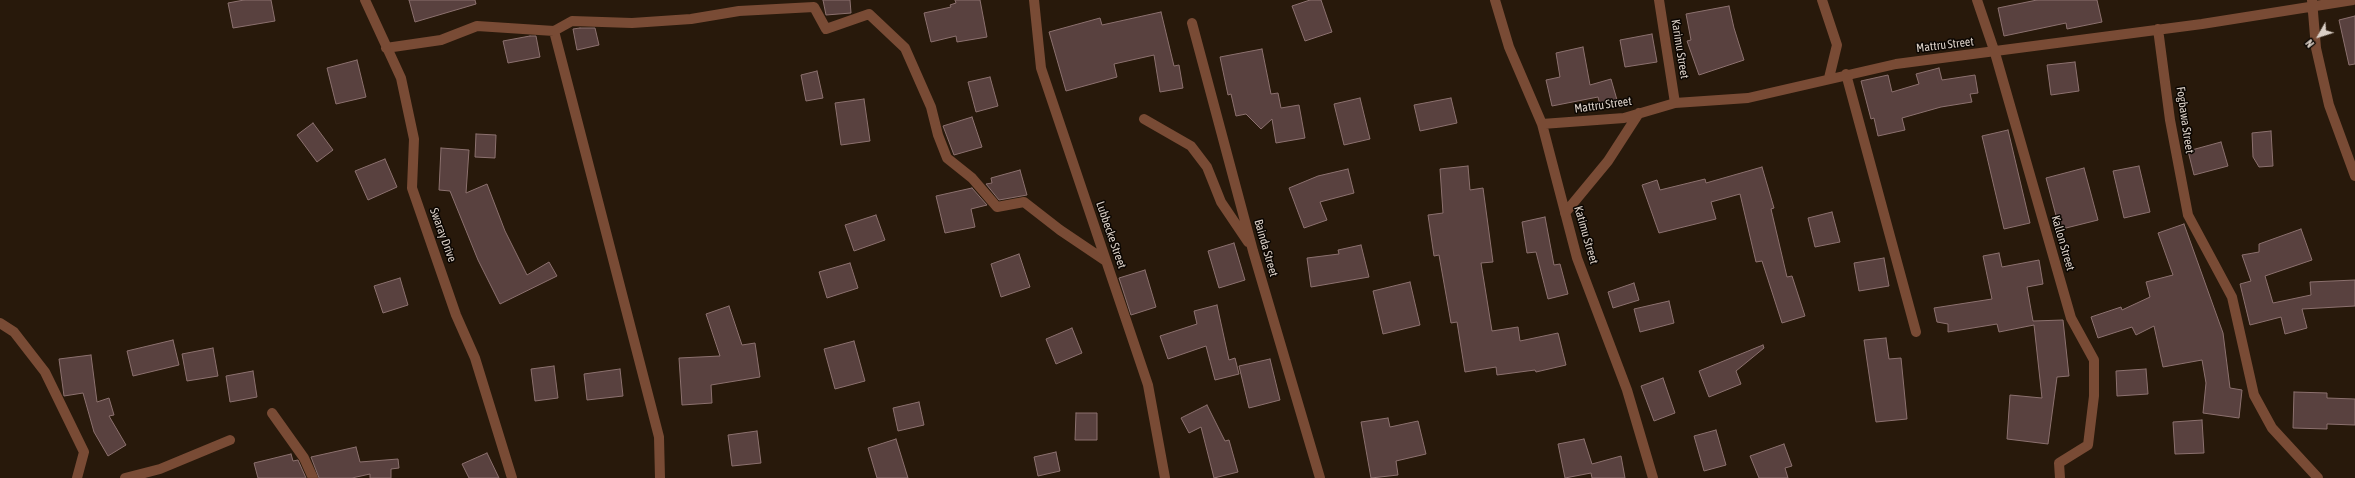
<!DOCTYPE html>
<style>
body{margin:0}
#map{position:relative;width:2355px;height:478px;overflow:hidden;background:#28190b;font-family:"Asap Condensed",sans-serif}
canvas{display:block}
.north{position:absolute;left:2299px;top:16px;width:40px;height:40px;-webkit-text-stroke:3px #0b0602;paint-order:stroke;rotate:231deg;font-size:11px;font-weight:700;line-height:16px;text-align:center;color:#dacfc6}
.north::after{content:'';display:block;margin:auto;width:14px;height:18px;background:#dacfc6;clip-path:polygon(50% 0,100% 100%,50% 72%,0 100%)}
</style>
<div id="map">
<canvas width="2355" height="478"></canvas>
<div class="north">N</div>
</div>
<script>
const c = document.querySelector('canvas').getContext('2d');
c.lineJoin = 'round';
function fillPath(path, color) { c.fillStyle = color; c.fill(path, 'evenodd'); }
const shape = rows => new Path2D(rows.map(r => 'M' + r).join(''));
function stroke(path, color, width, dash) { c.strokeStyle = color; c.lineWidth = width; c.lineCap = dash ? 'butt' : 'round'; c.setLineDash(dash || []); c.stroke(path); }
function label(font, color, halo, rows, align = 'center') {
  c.font = font + ' "Asap Condensed",sans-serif'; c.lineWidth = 3; c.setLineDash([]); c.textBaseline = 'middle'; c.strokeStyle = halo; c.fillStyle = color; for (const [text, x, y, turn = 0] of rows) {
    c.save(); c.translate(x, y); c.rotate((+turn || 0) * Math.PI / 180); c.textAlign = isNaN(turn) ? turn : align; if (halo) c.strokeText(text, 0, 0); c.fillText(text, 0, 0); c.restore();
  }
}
const building = shape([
 [244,0,271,0,275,21,233,28,228,3,244,0],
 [409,0,475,0,476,4,415,22,409,0],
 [823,0,850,0,851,13,826,15,823,0],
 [955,0,980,0,987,37,957,42,956,36,931,42,924,13,951,7,950,5,956,3,955,0],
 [1310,0,1321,0,1332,32,1305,41,1292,6,1310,0],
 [2037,0,2097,0,2102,22,2067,29,2066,23,2004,36,1998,8,2037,0],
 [1729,6,1734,28,1744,60,1699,75,1687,41,1691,40,1686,14,1729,6],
 [1161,12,1174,66,1179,65,1183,88,1160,92,1154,55,1114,64,1117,77,1066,91,1049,32,1100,18,1102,25,1161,12],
 [2355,16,2355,64,2349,65,2339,20,2355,16],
 [580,28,595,28,599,45,577,50,573,29,580,28],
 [1652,34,1657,62,1625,67,1620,40,1652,34],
 [530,36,536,36,540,57,508,63,503,41,530,36],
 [1583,47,1590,85,1611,79,1617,100,1600,105,1598,97,1552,106,1546,80,1560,77,1556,53,1583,47],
 [1262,49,1271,94,1278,93,1281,108,1299,105,1305,138,1276,143,1272,119,1261,129,1246,114,1236,116,1231,94,1228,95,1220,57,1262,49],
 [357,60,366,97,336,104,327,68,357,60],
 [2075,62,2079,91,2051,95,2047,65,2075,62],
 [1939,68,1942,80,1975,75,1978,93,1970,94,1972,102,1941,107,1902,118,1905,130,1878,136,1874,118,1871,119,1861,81,1888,75,1892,92,1919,84,1916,74,1939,68],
 [817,71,823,98,806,101,801,75,817,71],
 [990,77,998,106,976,112,968,82,990,77],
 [1360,98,1370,139,1344,145,1334,104,1360,98],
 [1451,98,1457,123,1420,131,1414,105,1451,98],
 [864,99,870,141,841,145,835,103,864,99],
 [972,117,982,147,954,155,943,126,972,117],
 [313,123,333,150,317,162,297,135,313,123],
 [2008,130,2030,223,2004,229,1982,136,2008,130],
 [2271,131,2273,166,2259,167,2253,157,2252,133,2271,131],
 [476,134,496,135,495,158,475,157,476,134],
 [2221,142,2228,166,2194,175,2188,151,2221,142],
 [441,148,469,150,466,193,487,184,505,231,527,275,549,262,557,276,500,304,478,260,450,191,439,190,441,148],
 [385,159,397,187,368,200,355,171,385,159],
 [1468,166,1470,190,1483,188,1493,262,1481,263,1492,331,1518,327,1520,341,1558,333,1566,365,1536,372,1535,370,1497,375,1496,367,1465,372,1457,322,1451,323,1439,255,1434,256,1428,215,1443,213,1440,169,1468,166],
 [2139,166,2150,212,2124,218,2113,171,2139,166],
 [1762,167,1774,208,1771,209,1787,277,1792,276,1805,316,1782,323,1762,261,1756,262,1740,194,1711,202,1716,219,1659,233,1642,185,1657,180,1660,190,1705,179,1706,183,1762,167],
 [2084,168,2098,220,2062,229,2058,223,2046,178,2084,168],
 [1348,169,1354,193,1320,202,1327,220,1304,228,1289,188,1318,176,1348,169],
 [1020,170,1027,195,999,200,986,184,992,183,991,178,1020,170],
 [972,188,987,205,971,209,975,227,945,233,936,196,972,188],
 [1832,212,1840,242,1815,247,1808,218,1832,212],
 [876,215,885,240,854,251,845,225,876,215],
 [1545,217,1554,265,1560,264,1568,294,1548,299,1536,252,1527,253,1522,222,1545,217],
 [2184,224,2223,333,2230,388,2242,390,2239,418,2203,413,2206,383,2202,360,2163,367,2154,326,2136,335,2132,327,2098,338,2091,317,2121,307,2122,310,2150,297,2146,282,2173,275,2158,233,2184,224],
 [2301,229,2312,260,2265,276,2273,303,2311,295,2310,282,2355,280,2355,306,2302,309,2307,328,2285,334,2281,317,2250,325,2240,284,2251,281,2242,255,2259,252,2259,244,2301,229],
 [1234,243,1245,280,1219,288,1208,251,1234,243],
 [1361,245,1369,277,1311,287,1307,258,1339,254,1338,250,1361,245],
 [1999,253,2002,267,2039,260,2043,284,2027,287,2033,321,2063,320,2069,376,2057,377,2048,444,2007,439,2010,395,2042,398,2034,325,1999,332,1997,324,1948,332,1948,324,1937,322,1934,308,1992,299,1983,256,1999,253],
 [1019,254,1030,287,1001,297,991,264,1019,254],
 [1884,258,1889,286,1859,291,1854,263,1884,258],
 [850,263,858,288,827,298,819,272,850,263],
 [1145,270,1156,307,1131,315,1119,278,1145,270],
 [400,278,408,305,383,313,374,286,400,278],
 [1410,282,1420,325,1383,334,1373,291,1410,282],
 [1634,283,1639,300,1613,308,1608,292,1634,283],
 [1669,301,1674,323,1640,332,1634,309,1669,301],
 [1217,305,1229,360,1235,358,1239,374,1215,380,1206,346,1168,359,1160,336,1197,324,1194,311,1217,305],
 [729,306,742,345,755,343,760,377,711,385,712,403,682,405,679,358,720,356,706,314,729,306],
 [1072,328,1082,353,1056,364,1046,339,1072,328],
 [1886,338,1889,359,1901,358,1907,419,1876,422,1864,340,1886,338],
 [173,340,179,365,133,376,127,351,173,340],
 [854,341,865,381,835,389,824,349,854,341],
 [1763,345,1764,348,1736,371,1741,384,1709,397,1699,371,1763,345],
 [213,348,218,376,187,381,182,354,213,348],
 [91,355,97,402,109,398,114,415,109,416,126,445,108,456,94,432,83,393,64,396,59,359,91,355],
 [1270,359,1280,400,1249,408,1239,366,1270,359],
 [554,366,558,398,535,401,531,369,554,366],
 [620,369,623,396,587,400,584,374,620,369],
 [2146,369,2148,394,2117,396,2116,371,2146,369],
 [253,371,257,397,230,402,226,376,253,371],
 [1663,378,1675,413,1654,421,1641,386,1663,378],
 [2294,392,2327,393,2327,398,2355,399,2355,425,2327,424,2327,429,2293,428,2294,392],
 [919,402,924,425,898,431,893,408,919,402],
 [1207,405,1225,441,1229,440,1238,472,1214,478,1201,427,1189,433,1181,418,1207,405],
 [1076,413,1097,413,1097,440,1075,440,1076,413],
 [1388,418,1390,427,1418,421,1426,454,1396,461,1398,475,1371,478,1361,422,1388,418],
 [2202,420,2204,453,2175,454,2173,422,2202,420],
 [1716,430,1726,465,1704,471,1694,436,1716,430],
 [757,431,761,463,732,466,728,435,757,431],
 [896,439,908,478,877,478,868,448,896,439],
 [1584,439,1592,464,1621,456,1625,478,1592,478,1591,473,1565,478,1558,444,1584,439],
 [1784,444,1792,466,1785,468,1788,478,1759,478,1750,456,1784,444],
 [356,447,360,462,398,459,399,468,391,469,391,478,370,478,370,474,352,478,319,478,311,457,356,447],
 [1056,452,1060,471,1038,476,1034,457,1056,452],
 [487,453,499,478,469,478,462,464,487,453],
 [291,454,293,461,298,460,306,478,258,478,254,463,291,454]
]);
fillPath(building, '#59413f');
stroke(building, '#8c716f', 1);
stroke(shape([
 [365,0,401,78,414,139,412,188,456,315,475,358,512,478],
 [1034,0,1041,68,1148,385,1165,478],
 [1495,0,1509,47,1542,124,1577,258,1627,390,1653,478],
 [1659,0,1675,103],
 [1822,0,1837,45,1829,78],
 [1977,0,1995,53,2071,318,2094,360,2094,396,2088,445,2059,463,2060,478],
 [2312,0,2316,48,2329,105,2355,176],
 [1192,23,1253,251,1320,478],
 [2158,29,2170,120,2188,215,2232,297,2254,395,2272,428,2318,478],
 [554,31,659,437,660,478],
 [386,48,441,40,477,26,554,31,572,21,632,23,691,19,739,11,814,7,826,29,869,14,905,48,931,107,938,135,947,158,972,178,997,207,1024,202,1060,230,1106,261],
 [1846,74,1916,332],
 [1144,119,1191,146,1207,167,1221,202,1248,242],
 [1542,124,1624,118,1675,103,1748,98,1896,64,2202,24,2353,0],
 [1565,213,1608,161,1639,113],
 [0,323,14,332,45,372,84,452,77,478],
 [272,413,304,458,313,478],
 [125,478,160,469,230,440]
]), '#794b35', 10);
label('12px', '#dacfc6', '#0b0602', [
 ["Mattru Street",1945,45,-7],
 ["Karimu Street",1680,49,81],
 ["Mattru Street",1603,105,-8],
 ["Fogbawa Street",2185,120,82],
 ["Swaray Drive",443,235,70],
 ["Lubbecke Street",1111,235,71],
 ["Katimu Street",1586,235,74],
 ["Kallon Street",2063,243,74],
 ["Bainda Street",1266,248,74]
]);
</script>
